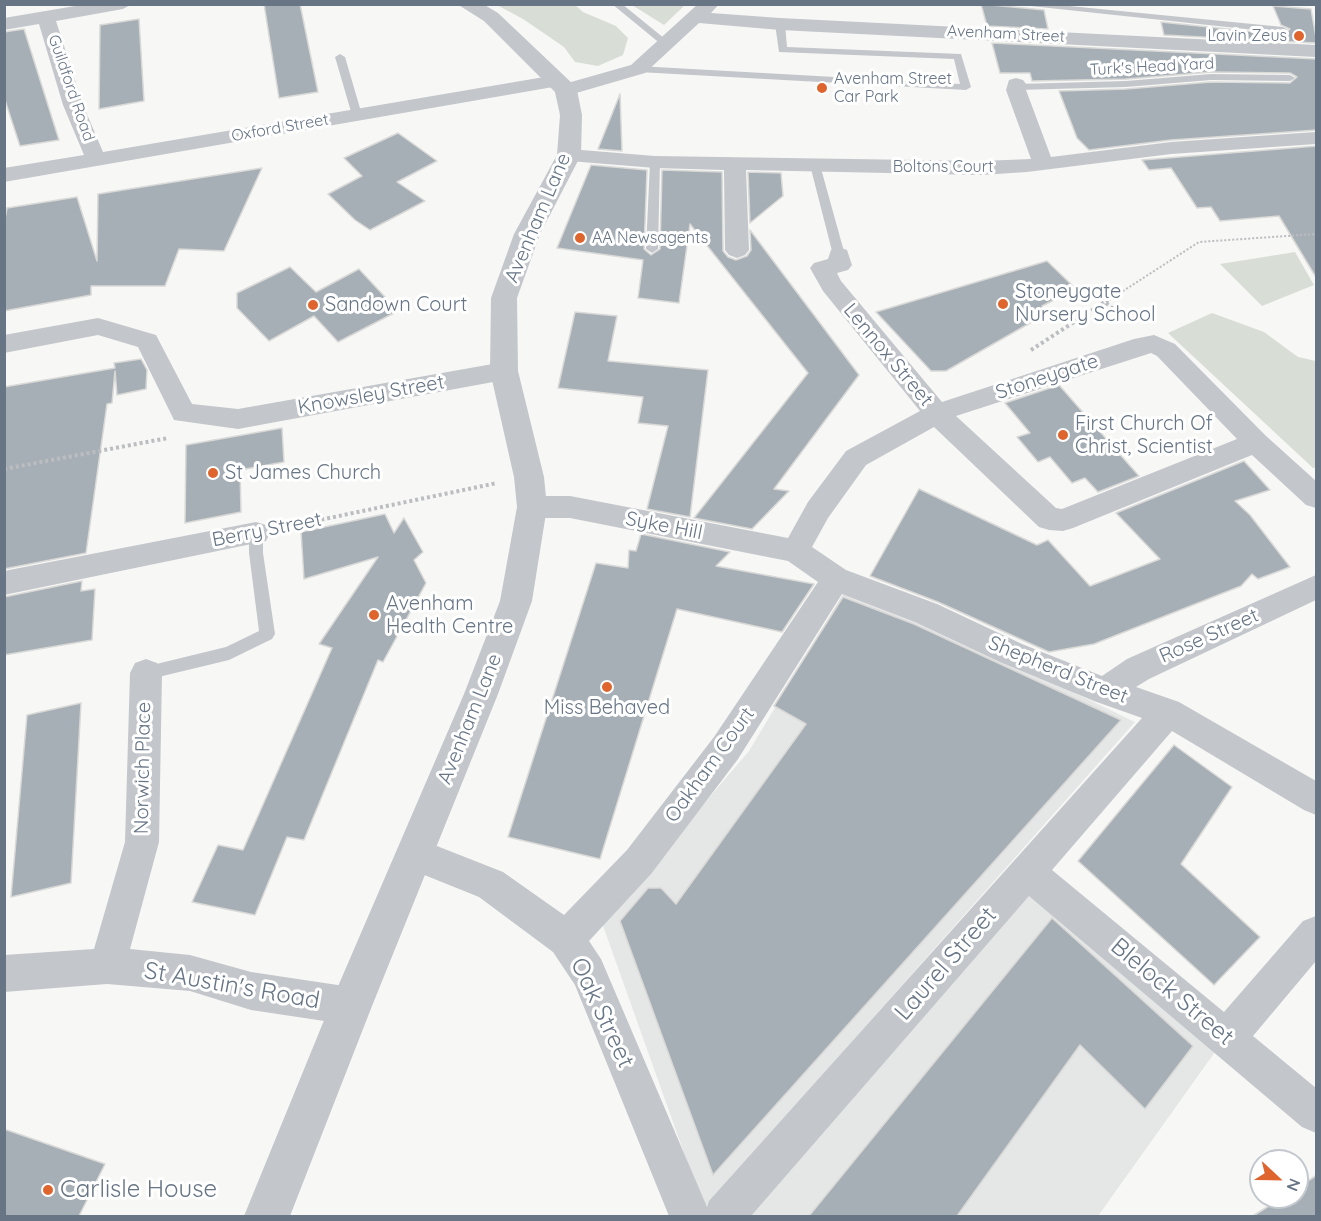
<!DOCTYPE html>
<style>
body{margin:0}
#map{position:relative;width:1321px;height:1221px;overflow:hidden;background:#f7f7f5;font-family:Quicksand,sans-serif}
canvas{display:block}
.frame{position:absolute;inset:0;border:6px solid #677585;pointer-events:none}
.north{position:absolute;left:1249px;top:1149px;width:60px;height:60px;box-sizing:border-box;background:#fff;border:2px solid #c2c8ce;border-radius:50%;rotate:112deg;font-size:16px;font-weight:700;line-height:24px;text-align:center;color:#677585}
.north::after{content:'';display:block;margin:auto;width:21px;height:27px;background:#de652e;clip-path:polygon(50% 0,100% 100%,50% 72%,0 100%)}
</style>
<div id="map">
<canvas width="1321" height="1221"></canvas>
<div class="frame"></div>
<div class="north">N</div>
</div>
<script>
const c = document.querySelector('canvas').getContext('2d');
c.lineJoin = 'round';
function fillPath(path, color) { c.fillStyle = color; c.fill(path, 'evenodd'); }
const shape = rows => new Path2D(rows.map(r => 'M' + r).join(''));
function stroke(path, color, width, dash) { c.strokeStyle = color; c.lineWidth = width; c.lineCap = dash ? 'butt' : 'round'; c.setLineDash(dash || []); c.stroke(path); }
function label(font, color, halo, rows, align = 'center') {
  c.font = font + ' Quicksand,sans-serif'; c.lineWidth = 6; c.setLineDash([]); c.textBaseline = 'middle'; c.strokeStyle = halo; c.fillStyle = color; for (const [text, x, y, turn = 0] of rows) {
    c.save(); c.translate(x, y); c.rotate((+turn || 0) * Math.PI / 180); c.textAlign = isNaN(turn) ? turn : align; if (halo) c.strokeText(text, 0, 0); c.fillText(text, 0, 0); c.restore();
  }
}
fillPath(shape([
 [849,584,1135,722,704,1209,602,923,749,751],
 [1034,890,1220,1045,1098,1216,749,1216]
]), '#e5e6e6');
fillPath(shape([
 [497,5,575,5,583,12,616,26,628,38,623,55,598,66,575,62,564,47,523,19],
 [632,5,685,5,664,25],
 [1295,252,1314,285,1262,306,1220,264],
 [1212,313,1264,332,1298,357,1316,361,1316,467,1313,468,1168,333]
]), '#d8ded6');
const building = shape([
 [264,4,300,4,318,92,279,98,264,4],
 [981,4,1044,10,1048,29,987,26,981,4],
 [1273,6,1311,9,1317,43,1164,35,1161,22,1284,35,1290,29,1281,25,1273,6],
 [139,19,144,101,99,109,100,25,139,19],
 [24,29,59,140,20,146,4,97,4,32,24,29],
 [992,43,1317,59,1317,130,1171,140,1089,150,1077,138,1059,91,1126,89,1211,82,1290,83,1297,77,1290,73,1211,72,1126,79,1032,81,1030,73,1000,73,992,43],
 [620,94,622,151,598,149,620,94],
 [398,133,437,161,397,182,425,201,370,230,355,220,328,194,362,176,344,158,398,133],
 [1317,146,1317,279,1279,216,1220,221,1211,207,1197,208,1171,168,1149,170,1142,160,1317,146],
 [591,165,647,170,644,249,651,255,660,249,662,170,722,172,723,251,728,257,736,260,747,256,751,250,750,230,859,375,774,489,789,491,752,529,694,518,808,373,690,224,679,303,638,298,643,260,557,248,591,165],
 [262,168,224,251,179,249,165,286,91,286,91,295,4,311,4,224,7,208,77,197,97,261,98,194,262,168],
 [748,172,781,173,783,196,750,223,748,172],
 [1047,261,1076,289,1042,306,1044,315,946,371,931,371,876,312,1047,261],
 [290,267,316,292,359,269,398,311,338,342,314,316,269,341,237,308,237,293,290,267],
 [575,312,617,316,608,361,708,370,690,517,647,509,668,426,638,423,643,397,558,388,575,312],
 [141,359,147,370,146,389,117,395,115,371,112,403,107,404,86,553,4,569,4,387,115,368,114,363,141,359],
 [1059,385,1087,417,1139,476,1098,492,1085,478,1072,483,1050,457,1038,462,1017,437,1030,433,1005,403,1059,385],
 [282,428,284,462,240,470,241,512,185,523,186,445,282,428],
 [1244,461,1270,490,1235,501,1250,515,1290,567,1258,579,1252,574,1241,586,1094,644,1049,652,938,602,870,576,919,489,1037,545,1048,540,1090,586,1160,559,1116,513,1244,461],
 [385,514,394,533,404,518,423,552,414,560,426,583,383,662,378,660,304,840,287,837,255,915,192,902,218,845,243,850,332,648,319,644,378,557,304,579,301,532,385,514],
 [641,534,730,552,716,566,814,584,782,632,677,609,600,859,508,837,596,563,628,568,629,550,636,551,641,534],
 [82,581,81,591,95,589,92,640,4,655,4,597,82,581],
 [843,597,914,624,1121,720,713,1175,620,921,648,888,661,888,676,904,806,724,774,706,843,597],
 [81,703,71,883,11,897,27,715,81,703],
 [1174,745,1232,787,1181,864,1260,937,1214,985,1078,861,1174,745],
 [1052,918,1193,1046,1145,1109,1080,1045,957,1216,809,1216,1052,918],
 [4,1129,105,1164,79,1216,4,1216,4,1129],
 [1317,1175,1317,1216,1253,1216,1283,1197,1297,1197,1297,1188,1317,1175]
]);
fillPath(building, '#a7afb6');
stroke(building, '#d9d9d7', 1.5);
stroke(shape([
 [1106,302,1199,242,1316,234]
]), '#bbbdc0', 2, [2, 2]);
stroke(shape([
 [1106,303,1126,320],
 [1031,350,1108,300],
 [4,469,168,438],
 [286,527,497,483]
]), '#bbbdc0', 4, [3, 3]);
fillPath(shape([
 [612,4,622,4,670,43,662,45,612,4],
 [1012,4,1049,4,1283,27,1288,30,1283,33,1012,4],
 [780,21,785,24,787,47,961,54,971,87,966,90,638,72,633,69,638,66,960,84,954,59,779,52,775,24,780,21],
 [340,54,345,57,362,115,361,117,352,115,335,57,340,54],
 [1211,74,1290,75,1295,78,1290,81,1211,80,1126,87,1017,90,1012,87,1017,84,1126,81,1211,74],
 [655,159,660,162,658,249,652,253,646,249,650,162,655,159],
 [815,162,820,165,845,255,839,259,833,255,810,165,815,162],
 [256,527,261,529,263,533,263,553,275,634,272,639,229,660,146,680,140,678,138,673,140,668,226,647,259,631,249,553,249,533,251,529,256,527]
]), '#c3c6ca');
fillPath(shape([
 [87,4,132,4,123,9,56,21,83,105,103,152,556,75,563,77,566,81,564,84,631,65,698,4,719,4,711,13,780,18,1316,45,1316,57,780,30,699,23,645,73,566,96,559,94,556,90,559,86,4,182,4,168,84,155,63,105,39,24,4,30,4,18,87,4],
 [1016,78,1023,80,1026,84,1026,90,1051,157,1171,142,1316,132,1316,144,1171,154,1027,172,981,175,746,170,749,250,745,255,737,258,729,255,725,250,724,170,655,168,569,161,561,160,558,155,561,150,569,149,655,156,981,161,1031,159,1006,90,1009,80,1016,78],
 [839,247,847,250,852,265,848,270,837,273,841,281,942,402,1134,339,1154,335,1175,344,1265,435,1316,481,1316,508,1306,505,1252,455,1073,528,1063,531,1049,530,1039,527,934,427,866,465,828,518,812,547,846,570,937,604,1022,644,1102,676,1127,659,1316,575,1316,600,1149,679,1136,687,1179,702,1316,781,1316,815,1304,810,1172,731,1052,870,1224,1012,1303,921,1316,916,1316,961,1253,1036,1316,1088,1316,1133,1302,1127,1029,896,751,1216,669,1216,575,985,553,952,479,897,402,866,397,854,402,842,414,837,503,872,564,915,627,850,714,737,818,582,788,561,570,518,532,518,522,515,518,507,522,499,532,496,570,496,788,538,808,502,846,451,920,411,823,291,810,268,814,263,828,259,831,250,839,247],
 [1151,353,1157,356,1237,439,1062,509,1056,508,956,416,1151,353],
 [842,594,915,622,1000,662,1094,701,1142,718,709,1201,707,1207,601,959,589,941,651,874,738,759,842,594],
 [98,318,156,335,192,404,238,409,504,362,513,365,517,371,513,377,504,380,238,429,174,420,138,347,98,335,4,353,4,335,98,318],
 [256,522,266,525,270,533,266,541,4,595,4,571,256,522],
 [146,659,157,663,162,673,159,842,130,949,190,955,251,972,351,987,364,993,370,1006,364,1019,351,1025,251,1010,190,991,107,984,4,992,4,955,94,949,125,842,130,673,135,663,146,659]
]), '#c3c6ca');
fillPath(shape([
 [457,4,483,4,498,13,574,85,577,90,582,115,581,155,540,234,517,298,518,371,544,477,547,507,532,601,498,694,372,1006,290,1216,244,1216,336,991,464,694,500,601,517,507,514,477,490,371,491,298,514,234,557,155,560,115,555,92,484,21,457,4]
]), '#c3c6ca');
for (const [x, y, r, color] of [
 [1299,36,6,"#de652e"],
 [822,88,6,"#de652e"],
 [580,238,6,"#de652e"],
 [1003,304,6,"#de652e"],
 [313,305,6,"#de652e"],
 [1063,435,6,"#de652e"],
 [213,473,6,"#de652e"],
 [374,615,6,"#de652e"],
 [607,687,6,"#de652e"],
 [48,1190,6,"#de652e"]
]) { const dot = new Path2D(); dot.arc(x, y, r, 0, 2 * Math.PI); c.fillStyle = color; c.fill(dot); stroke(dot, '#fff', 2); }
label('16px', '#677585', '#fff', [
 ["Avenham Street",1006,34,3],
 ["Turk's Head Yard",1152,67,-3],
 ["Guildford Road",71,88,71],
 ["Oxford Street",280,128,-10],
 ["Boltons Court",943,167]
]);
label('16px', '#677585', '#fff', [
 ["Lavin Zeus",1287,36,"right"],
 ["Avenham Street",834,79],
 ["Car Park",834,97],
 ["AA Newsagents",592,238]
], 'left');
label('20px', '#677585', '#fff', [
 ["Avenham Lane",538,218,-67],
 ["Lennox Street",888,355,50],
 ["Stoneygate",1047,377,-18],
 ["Knowsley Street",371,395,-10],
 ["Syke Hill",664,526,11],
 ["Berry Street",267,530,-11],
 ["Rose Street",1209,636,-24],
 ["Shepherd Street",1058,670,22],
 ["Avenham Lane",470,719,-68],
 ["Oakham Court",710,765,-54],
 ["Norwich Place",143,768,-89]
]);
label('20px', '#677585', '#fff', [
 ["Stoneygate",1015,292],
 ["Nursery School",1015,315],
 ["Sandown Court",325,305],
 ["First Church Of",1075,424],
 ["Christ, Scientist",1075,447],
 ["St James Church",225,473],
 ["Avenham",386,604],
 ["Health Centre",386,627],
 ["Miss Behaved",607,708,"center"]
], 'left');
label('24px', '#677585', '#fff', [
 ["Laurel Street",946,964,-49],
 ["St Austin's Road",232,986,10],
 ["Blelock Street",1172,992,40],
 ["Oak Street",602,1013,65]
]);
label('24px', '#677585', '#fff', [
 ["Carlisle House",60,1190]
], 'left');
</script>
